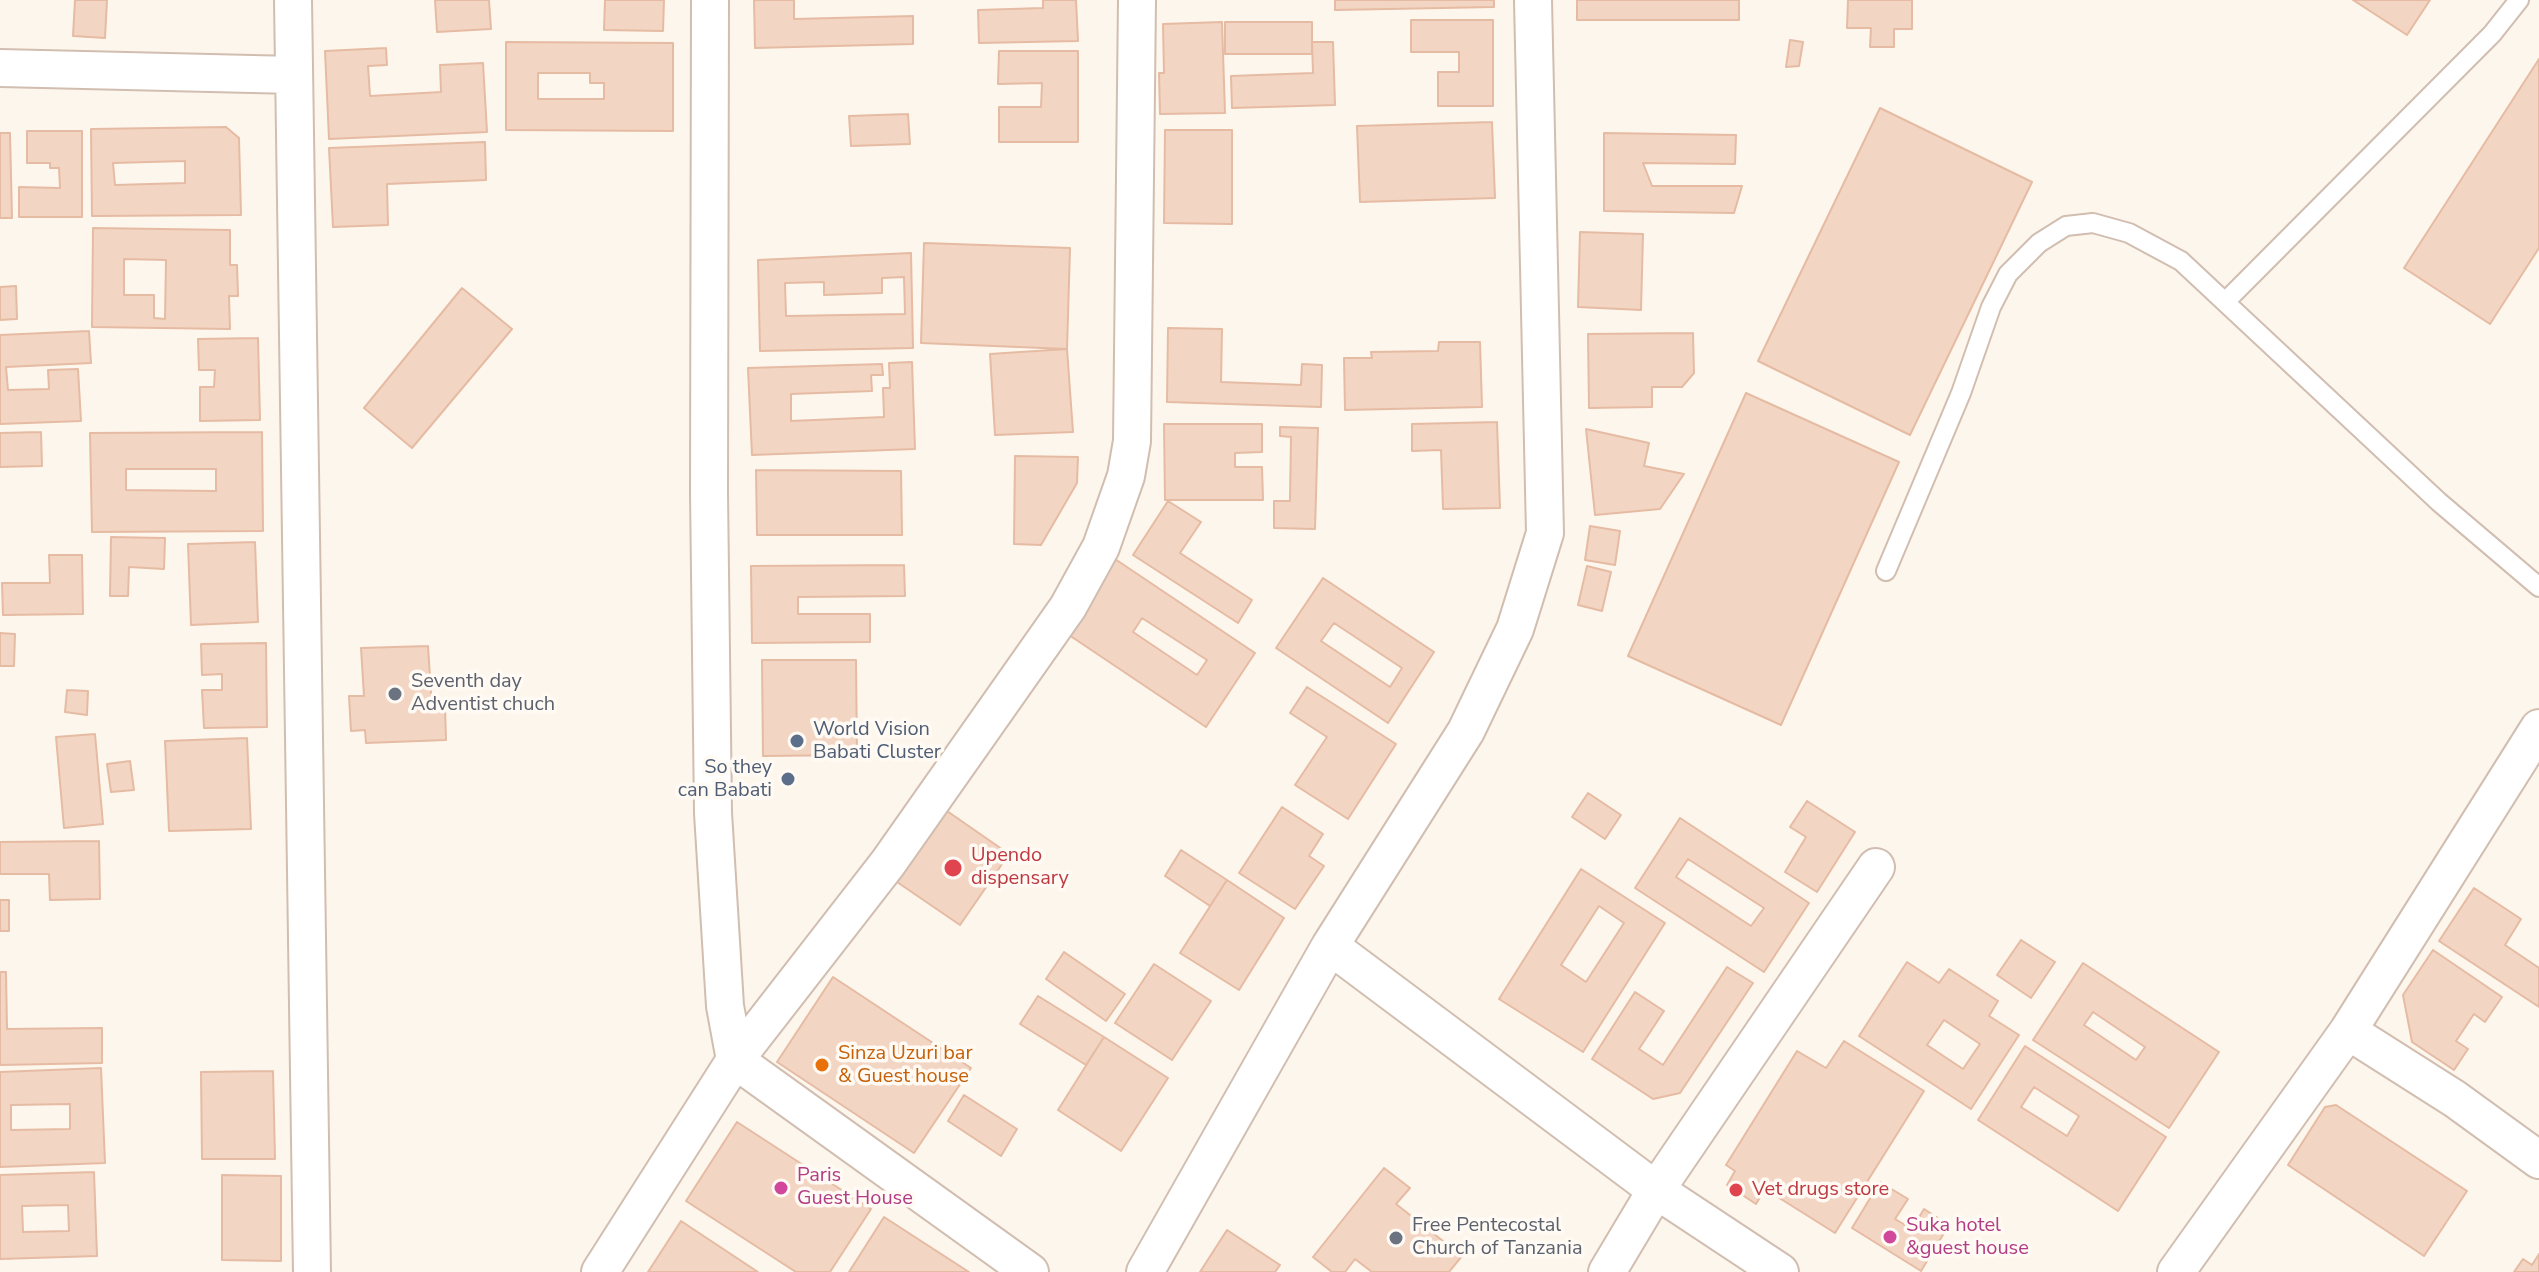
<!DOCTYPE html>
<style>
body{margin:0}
canvas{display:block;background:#fdf6ec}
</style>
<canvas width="2539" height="1272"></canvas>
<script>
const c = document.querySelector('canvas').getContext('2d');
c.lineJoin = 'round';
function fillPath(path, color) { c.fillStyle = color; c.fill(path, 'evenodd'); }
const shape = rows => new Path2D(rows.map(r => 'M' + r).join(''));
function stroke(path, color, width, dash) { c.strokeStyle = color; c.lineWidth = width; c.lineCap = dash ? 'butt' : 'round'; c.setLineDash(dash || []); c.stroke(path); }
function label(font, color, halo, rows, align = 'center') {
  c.font = font + ' "Nunito Sans",sans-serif'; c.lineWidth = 7; c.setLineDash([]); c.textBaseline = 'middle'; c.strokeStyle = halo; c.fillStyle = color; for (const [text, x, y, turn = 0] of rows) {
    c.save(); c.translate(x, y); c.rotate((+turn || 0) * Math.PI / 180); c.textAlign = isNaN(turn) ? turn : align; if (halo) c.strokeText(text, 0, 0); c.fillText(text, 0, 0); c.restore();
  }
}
const building = shape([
 [75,0,107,0,105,38,73,36,75,0],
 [435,0,489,0,491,29,437,32,435,0],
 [605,0,664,0,663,31,604,30,605,0],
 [754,0,794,0,794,19,913,16,913,44,755,48,754,0],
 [1043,0,1076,0,1078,41,979,43,978,10,1043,8,1043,0],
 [1335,0,1494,0,1494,7,1335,10,1335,0],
 [1577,0,1739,0,1739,20,1577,20,1577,0],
 [1848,0,1912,0,1912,29,1894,29,1894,47,1870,47,1871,28,1847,28,1848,0],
 [2353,0,2430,0,2407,35,2353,0],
 [1411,20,1493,20,1493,106,1438,106,1438,72,1459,72,1459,52,1411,52,1411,20],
 [1222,22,1225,113,1160,114,1159,73,1164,73,1163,24,1222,22],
 [1225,22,1312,22,1312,54,1225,54,1225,22],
 [1790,40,1803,42,1799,66,1786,67,1790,40],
 [506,42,673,43,673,131,506,130,506,42],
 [538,73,590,73,590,83,604,83,604,99,538,99,538,73],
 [1312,42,1333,42,1335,105,1232,108,1231,76,1313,73,1312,42],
 [386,48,387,65,368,66,370,96,441,92,440,65,483,63,487,132,329,139,325,51,386,48],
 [999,51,1078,51,1078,142,999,142,999,107,1041,107,1042,83,998,84,999,51],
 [2539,59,2539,248,2490,324,2404,268,2539,59],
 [1880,108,2032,182,1910,435,1758,361,1880,108],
 [908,114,910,144,851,146,849,116,908,114],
 [1492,122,1495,198,1360,202,1357,126,1492,122],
 [226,127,239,138,241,215,92,216,91,129,226,127],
 [185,161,185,183,115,185,113,163,185,161],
 [1165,130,1232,130,1232,224,1164,223,1165,130],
 [27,131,82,131,82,217,19,217,19,187,60,188,59,168,50,168,50,163,27,163,27,131],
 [0,133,10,133,12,218,0,218,0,133],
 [1604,133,1736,135,1735,164,1643,163,1652,186,1742,186,1734,213,1604,211,1604,133],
 [485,142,486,180,387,184,388,225,333,227,329,148,485,142],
 [93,228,230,230,230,265,237,265,238,296,229,296,230,329,92,327,93,228],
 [124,259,166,260,165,319,154,318,154,295,124,295,124,259],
 [1580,232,1643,234,1641,310,1578,307,1580,232],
 [924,243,1070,248,1067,349,921,343,924,243],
 [911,253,913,348,760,351,758,260,911,253],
 [904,277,905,314,786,316,785,283,824,282,824,295,882,293,882,278,904,277],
 [16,286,17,319,0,320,0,287,16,286],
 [462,288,512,329,412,448,364,408,462,288],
 [1168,328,1222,329,1221,382,1301,385,1302,364,1322,365,1321,407,1167,402,1168,328],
 [89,331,91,363,6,367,8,390,49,389,48,370,78,369,81,421,0,424,0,335,89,331],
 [1693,333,1694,373,1682,387,1652,387,1652,407,1589,408,1588,334,1693,333],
 [258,338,260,420,200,421,200,387,214,387,215,370,199,370,198,339,258,338],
 [1439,342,1480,342,1482,407,1345,410,1344,358,1372,358,1371,352,1438,351,1439,342],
 [1067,349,1073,432,995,435,990,354,1067,349],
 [912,362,915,449,752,455,748,368,882,364,883,375,871,375,872,391,791,394,791,421,884,417,883,388,890,388,889,363,912,362],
 [1746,393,1899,462,1781,725,1628,656,1746,393],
 [1497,422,1500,508,1443,509,1441,450,1412,451,1412,424,1497,422],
 [1164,424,1262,424,1262,452,1235,453,1235,467,1262,467,1263,500,1165,500,1164,424],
 [1280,427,1318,428,1315,529,1274,528,1274,501,1290,501,1291,437,1280,436,1280,427],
 [1586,429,1649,443,1644,466,1684,474,1660,509,1595,515,1586,429],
 [41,432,42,466,0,467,0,433,41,432],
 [262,432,263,531,92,532,90,433,262,432],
 [126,469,216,469,216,491,126,490,126,469],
 [1015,456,1078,457,1077,483,1041,545,1014,544,1015,456],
 [756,470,901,471,902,535,757,535,756,470],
 [1168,501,1201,522,1180,553,1252,600,1238,623,1133,555,1168,501],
 [1590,526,1620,531,1615,565,1585,560,1590,526],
 [111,537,165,538,164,569,129,567,128,596,110,596,111,537],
 [255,542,258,622,191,625,188,544,255,542],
 [49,555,82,555,83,614,3,615,2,583,50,583,49,555],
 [1115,559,1255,653,1206,727,1066,633,1115,559],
 [1142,618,1207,660,1197,675,1133,632,1142,618],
 [904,565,905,596,798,597,798,614,870,614,870,642,752,643,751,566,904,565],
 [1587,566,1611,572,1602,611,1578,605,1587,566],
 [1323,578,1434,652,1388,723,1276,648,1323,578],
 [1334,623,1402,668,1390,687,1321,641,1334,623],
 [0,633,15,634,14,666,0,666,0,633],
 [266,643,267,727,204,728,202,690,222,690,222,674,202,675,201,644,266,643],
 [428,646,432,708,445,707,446,740,366,743,365,730,351,731,349,696,364,696,361,648,428,646],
 [762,660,856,660,857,755,763,756,762,660],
 [1307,687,1396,744,1348,819,1295,785,1327,737,1290,713,1307,687],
 [67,690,88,691,87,715,65,712,67,690],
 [95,734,103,824,64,828,56,737,95,734],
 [247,738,251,829,169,831,165,741,247,738],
 [130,761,134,790,111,792,107,764,130,761],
 [1588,793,1621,815,1605,839,1572,817,1588,793],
 [1807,801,1855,832,1817,892,1785,872,1806,837,1790,827,1807,801],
 [1282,807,1323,834,1309,856,1324,866,1295,909,1239,873,1282,807],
 [947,811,1009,854,960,925,897,882,947,811],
 [1680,818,1809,903,1764,972,1635,888,1680,818],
 [1688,859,1764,908,1751,926,1676,877,1688,859],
 [99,841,100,899,50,900,49,874,0,874,0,842,99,841],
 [1181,850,1227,880,1210,906,1165,876,1181,850],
 [1581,869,1665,923,1583,1052,1499,999,1581,869],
 [1599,906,1624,923,1586,982,1561,965,1599,906],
 [1227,880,1284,918,1239,990,1180,953,1227,880],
 [2474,888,2521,919,2505,945,2539,968,2539,1007,2439,941,2474,888],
 [0,900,9,900,9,931,0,931,0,900],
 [2021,940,2055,962,2031,998,1997,975,2021,940],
 [2433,950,2502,997,2485,1022,2474,1014,2456,1041,2468,1049,2454,1070,2412,1042,2403,995,2433,950],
 [1064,952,1125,994,1106,1021,1046,979,1064,952],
 [1907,962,1939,983,1949,969,1998,1001,1989,1016,2019,1035,1971,1109,1859,1036,1907,962],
 [1944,1020,1980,1044,1963,1069,1927,1045,1944,1020],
 [2083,963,2219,1052,2169,1128,2033,1040,2083,963],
 [2093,1012,2145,1047,2136,1060,2084,1025,2093,1012],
 [1154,964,1211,1001,1172,1060,1115,1023,1154,964],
 [1727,967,1753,983,1680,1093,1653,1099,1592,1059,1635,992,1664,1011,1639,1049,1663,1065,1727,967],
 [0,972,6,972,7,1029,102,1028,102,1063,0,1065,0,972],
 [833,977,971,1068,914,1153,777,1062,833,977],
 [1038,996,1104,1037,1086,1065,1020,1024,1038,996],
 [1104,1037,1168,1078,1121,1151,1058,1110,1104,1037],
 [1844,1041,1924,1091,1835,1233,1765,1189,1756,1204,1727,1185,1735,1171,1726,1165,1797,1051,1826,1068,1844,1041],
 [2025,1046,2166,1137,2118,1211,1978,1120,2025,1046],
 [2034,1087,2079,1116,2067,1136,2021,1107,2034,1087],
 [101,1068,105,1163,0,1167,0,1072,101,1068],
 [70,1104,70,1129,11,1130,11,1105,70,1104],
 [273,1071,275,1159,202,1159,201,1072,273,1071],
 [964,1095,1017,1129,1001,1156,948,1121,964,1095],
 [2336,1105,2467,1191,2424,1256,2288,1165,2325,1107,2336,1105],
 [737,1122,871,1209,830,1272,796,1272,686,1201,737,1122],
 [1384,1168,1410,1188,1396,1204,1462,1256,1449,1272,1372,1272,1355,1259,1345,1272,1332,1272,1313,1257,1384,1168],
 [94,1172,97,1256,0,1259,0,1175,94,1172],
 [68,1205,69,1231,23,1232,22,1206,68,1205],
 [222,1175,281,1176,281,1261,222,1260,222,1175],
 [1880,1182,1908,1199,1895,1219,1912,1229,1924,1209,1949,1225,1921,1271,1852,1228,1880,1182],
 [884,1217,969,1272,849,1272,884,1217],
 [681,1221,758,1272,648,1272,681,1221],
 [1227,1230,1280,1265,1275,1272,1200,1272,1227,1230],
 [2539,1254,2539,1272,2514,1272,2523,1259,2532,1265,2539,1254]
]);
fillPath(building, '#f3d5c3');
stroke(building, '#e6bba3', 2);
const lane = shape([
 [2226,301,2492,34,2519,0],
 [1886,571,1961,393,1991,307,2008,274,2039,243,2066,226,2093,223,2129,233,2181,261,2439,502,2539,587]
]);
const street = shape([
 [293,0,312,1272],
 [710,0,709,492,713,813,725,1006,735,1060,1030,1272],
 [0,68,294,75],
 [1330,946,1656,1190,1780,1272],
 [2348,1031,2455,1099,2539,1160],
 [600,1272,735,1060,888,863,1068,607,1101,547,1126,476,1132,441,1137,0],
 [1145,1272,1330,946,1466,731,1515,629,1545,533,1533,0],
 [1607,1272,1656,1190,1876,867],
 [2176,1272,2348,1031,2539,728]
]);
stroke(lane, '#d1beb0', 22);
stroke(street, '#d1beb0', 40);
stroke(lane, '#fff', 18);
stroke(street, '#fff', 36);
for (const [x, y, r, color] of [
 [395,694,8,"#6b7280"],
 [797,741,8,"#5c6f8a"],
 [788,779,8,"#5c6f8a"],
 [953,868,10,"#e0444e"],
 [822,1065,8,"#e8710a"],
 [781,1188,8,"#d1479c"],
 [1736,1190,8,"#e0444e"],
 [1890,1237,8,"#d1479c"],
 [1396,1238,8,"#6b7280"]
]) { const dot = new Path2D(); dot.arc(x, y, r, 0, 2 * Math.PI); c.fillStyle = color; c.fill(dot); stroke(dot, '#fffaf3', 3); }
label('20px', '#5b616d', '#fffaf3', [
 ["Seventh day",411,682],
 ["Adventist chuch",411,705],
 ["Free Pentecostal",1412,1226],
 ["Church of Tanzania",1412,1249]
], 'left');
label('20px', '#4e5e75', '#fffaf3', [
 ["World Vision",813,730],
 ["Babati Cluster",813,753],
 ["So they",772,768,"right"],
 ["can Babati",772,791,"right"]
], 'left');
label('20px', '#be3a42', '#fffaf3', [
 ["Upendo",971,856],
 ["dispensary",971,879],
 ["Vet drugs store",1752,1190]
], 'left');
label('20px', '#c56008', '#fffaf3', [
 ["Sinza Uzuri bar",838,1054],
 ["& Guest house",838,1077]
], 'left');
label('20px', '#b23c85', '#fffaf3', [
 ["Paris",797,1176],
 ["Guest House",797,1199],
 ["Suka hotel",1906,1226],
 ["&guest house",1906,1249]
], 'left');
</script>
